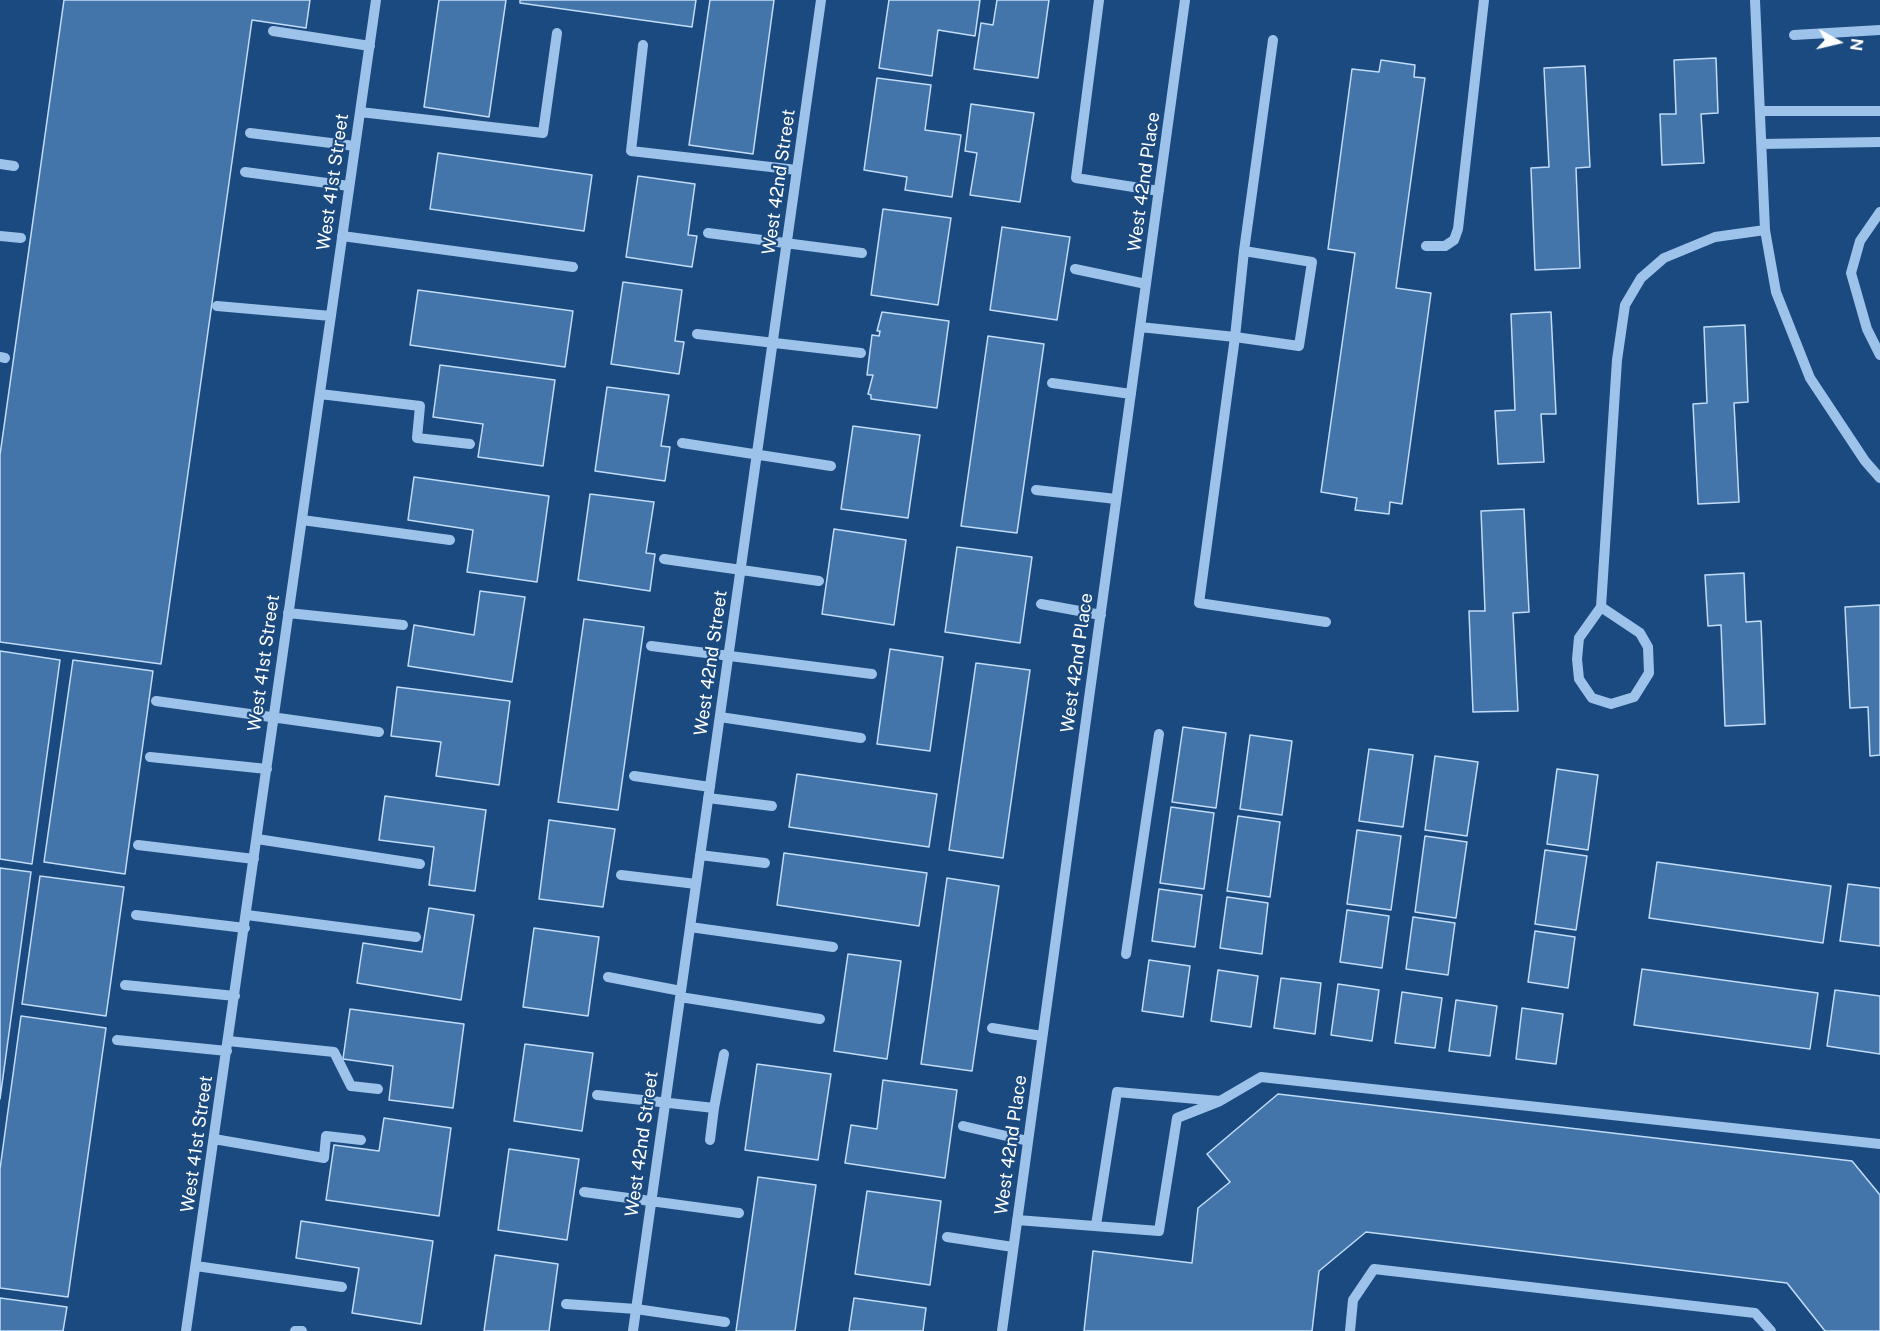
<!DOCTYPE html>
<style>
body{margin:0}
#map{position:relative;width:1880px;height:1331px;overflow:hidden;background:#1b4a80;font-family:"Public Sans",sans-serif}
canvas{display:block}
.north{position:absolute;left:1808px;top:12px;width:60px;height:60px;-webkit-text-stroke:4px #1b4a80;paint-order:stroke;rotate:98deg;font-size:16px;font-weight:700;line-height:24px;text-align:center;color:#fff}
.north::after{content:'';display:block;margin:auto;width:21px;height:27px;background:#fff;clip-path:polygon(50% 0,100% 100%,50% 72%,0 100%)}
</style>
<div id="map">
<canvas width="1880" height="1331"></canvas>
<div class="north">N</div>
</div>
<script>
const c = document.querySelector('canvas').getContext('2d');
c.lineJoin = 'round';
function fillPath(path, color) { c.fillStyle = color; c.fill(path, 'evenodd'); }
const shape = rows => new Path2D(rows.map(r => 'M' + r).join(''));
function stroke(path, color, width, dash) { c.strokeStyle = color; c.lineWidth = width; c.lineCap = dash ? 'butt' : 'round'; c.setLineDash(dash || []); c.stroke(path); }
function label(font, color, halo, rows, align = 'center') {
  c.font = font + ' "Public Sans",sans-serif'; c.lineWidth = 4.5; c.setLineDash([]); c.textBaseline = 'middle'; c.strokeStyle = halo; c.fillStyle = color; for (const [text, x, y, turn = 0] of rows) {
    c.save(); c.translate(x, y); c.rotate((+turn || 0) * Math.PI / 180); c.textAlign = isNaN(turn) ? turn : align; if (halo) c.strokeText(text, 0, 0); c.fillText(text, 0, 0); c.restore();
  }
}
const building = shape([
 [64,0,310,0,306,28,252,20,161,664,0,642,0,455,64,0],
 [439,0,506,0,489,117,424,107,439,0],
 [520,0,696,0,692,27,520,3,520,0],
 [710,0,774,0,753,154,689,145,710,0],
 [889,0,980,0,975,36,938,30,932,76,879,68,889,0],
 [997,0,1049,0,1038,78,974,69,981,23,993,25,997,0],
 [1716,58,1718,113,1701,114,1704,163,1662,165,1660,114,1676,114,1674,60,1716,58],
 [1381,60,1415,65,1414,77,1425,78,1396,288,1431,293,1402,504,1390,502,1389,514,1355,510,1357,498,1321,492,1355,253,1328,249,1352,69,1379,72,1381,60],
 [1585,66,1590,167,1576,168,1580,268,1535,270,1531,168,1549,167,1544,68,1585,66],
 [877,78,931,85,925,130,961,135,952,197,905,190,907,177,864,170,877,78],
 [971,104,1034,113,1020,202,970,195,977,153,965,151,971,104],
 [438,153,592,175,584,231,430,209,438,153],
 [638,176,695,184,688,235,697,236,692,267,626,257,638,176],
 [883,209,951,218,938,305,871,295,883,209],
 [1002,227,1070,237,1057,320,990,310,1002,227],
 [623,282,682,290,675,341,684,342,679,374,611,364,623,282],
 [418,290,573,311,565,367,410,345,418,290],
 [882,312,949,321,937,408,871,399,871,395,868,394,873,375,867,375,872,335,879,336,880,331,877,331,882,312],
 [1551,312,1556,414,1541,414,1544,462,1498,464,1495,411,1515,410,1511,314,1551,312],
 [1745,325,1748,402,1734,403,1739,502,1698,504,1693,404,1707,403,1704,327,1745,325],
 [988,336,1044,344,1017,533,961,526,988,336],
 [440,365,555,380,543,466,478,457,483,424,433,417,440,365],
 [607,387,669,395,661,446,670,447,665,481,595,471,607,387],
 [853,426,920,435,908,518,841,509,853,426],
 [414,477,549,496,537,582,467,572,473,530,408,520,414,477],
 [590,494,654,502,646,553,655,554,650,591,578,580,590,494],
 [1524,509,1529,612,1513,613,1518,711,1473,712,1469,611,1485,611,1481,511,1524,509],
 [834,529,906,540,894,625,822,614,834,529],
 [957,547,1032,557,1020,643,945,632,957,547],
 [1744,573,1746,622,1761,621,1765,724,1725,726,1721,625,1708,626,1705,575,1744,573],
 [480,591,525,597,512,682,408,666,414,625,474,635,480,591],
 [1880,605,1880,755,1870,756,1868,707,1850,708,1845,607,1880,605],
 [584,619,644,627,618,810,558,802,584,619],
 [890,649,943,657,930,751,877,744,890,649],
 [0,651,60,660,32,864,0,859,0,651],
 [73,660,153,671,125,874,44,862,73,660],
 [976,663,1030,670,1003,858,949,850,976,663],
 [397,687,510,701,499,785,436,776,441,742,391,736,397,687],
 [1183,727,1226,733,1216,808,1172,802,1183,727],
 [1250,735,1292,741,1282,815,1240,809,1250,735],
 [1369,749,1413,755,1403,827,1359,821,1369,749],
 [1435,756,1478,762,1467,836,1425,830,1435,756],
 [1557,769,1598,775,1588,850,1547,844,1557,769],
 [797,774,937,794,929,847,789,827,797,774],
 [385,796,486,810,475,891,429,885,434,847,379,840,385,796],
 [1171,807,1214,813,1204,889,1160,883,1171,807],
 [1238,816,1280,822,1270,897,1227,891,1238,816],
 [549,820,615,829,603,907,539,899,549,820],
 [1357,830,1401,836,1391,910,1347,904,1357,830],
 [1425,836,1467,842,1456,918,1415,912,1425,836],
 [1545,850,1587,856,1576,930,1535,924,1545,850],
 [784,853,927,873,919,926,777,905,784,853],
 [1657,862,1831,886,1823,943,1649,918,1657,862],
 [0,868,31,872,0,1099,0,868],
 [40,876,124,887,106,1016,22,1004,40,876],
 [947,878,999,886,972,1071,921,1064,947,878],
 [1848,884,1880,888,1880,946,1840,941,1848,884],
 [1159,889,1202,895,1195,947,1152,941,1159,889],
 [1227,897,1268,903,1262,954,1220,948,1227,897],
 [429,908,474,915,461,1000,357,983,363,943,422,952,429,908],
 [1347,910,1389,916,1382,968,1340,962,1347,910],
 [1413,917,1455,923,1448,975,1406,969,1413,917],
 [534,928,599,937,588,1016,523,1007,534,928],
 [1535,931,1575,937,1568,988,1528,982,1535,931],
 [848,954,901,961,887,1059,834,1051,848,954],
 [1149,960,1190,966,1183,1017,1142,1011,1149,960],
 [1642,969,1818,993,1810,1049,1634,1025,1642,969],
 [1218,970,1258,976,1251,1027,1211,1021,1218,970],
 [1281,978,1321,983,1315,1034,1274,1028,1281,978],
 [1338,984,1379,990,1372,1041,1331,1035,1338,984],
 [1835,990,1880,996,1880,1054,1827,1046,1835,990],
 [1402,992,1442,998,1435,1048,1395,1043,1402,992],
 [1456,1000,1497,1006,1490,1056,1449,1051,1456,1000],
 [1522,1008,1563,1014,1556,1064,1516,1059,1522,1008],
 [350,1009,464,1024,453,1108,389,1100,393,1066,343,1059,350,1009],
 [21,1016,106,1028,68,1297,0,1288,0,1169,21,1016],
 [525,1044,593,1053,582,1131,514,1121,525,1044],
 [757,1064,831,1074,818,1160,745,1150,757,1064],
 [883,1080,957,1090,945,1178,845,1163,851,1125,877,1129,883,1080],
 [1278,1094,1852,1161,1880,1195,1880,1331,1825,1331,1787,1283,1366,1232,1319,1271,1312,1331,1084,1331,1093,1251,1192,1263,1198,1208,1230,1182,1207,1154,1278,1094],
 [384,1118,451,1128,439,1216,326,1200,334,1145,379,1151,384,1118],
 [509,1149,579,1159,567,1240,498,1230,509,1149],
 [758,1177,816,1185,795,1331,736,1331,758,1177],
 [867,1191,941,1201,930,1285,855,1274,867,1191],
 [301,1221,433,1241,421,1324,352,1313,359,1268,296,1258,301,1221],
 [495,1255,558,1264,549,1331,484,1331,495,1255],
 [0,1298,67,1307,63,1331,0,1331,0,1298],
 [854,1298,926,1308,923,1331,849,1331,854,1298]
]);
fillPath(building, '#4375aa');
stroke(building, '#c2dcf8', 1.5);
stroke(shape([
 [1099,0,1076,178,1159,191],
 [1755,0,1765,230,1776,292,1810,378,1865,461,1880,478],
 [273,31,370,46],
 [1794,35,1880,30],
 [643,45,631,151,797,170],
 [1761,111,1880,111],
 [360,112,543,133,557,33],
 [250,133,355,146],
 [1762,144,1880,142],
 [0,164,14,166],
 [245,172,349,186],
 [1880,212,1860,241,1851,273,1867,329,1880,355],
 [708,233,862,253],
 [0,236,21,238],
 [342,236,573,267],
 [1426,246,1445,246,1454,240,1458,229,1484,0],
 [1244,251,1312,262,1299,346,1235,337,1244,251,1273,40],
 [1075,269,1146,284],
 [217,306,331,316],
 [1140,327,1235,337,1199,603,1326,622],
 [697,334,861,353],
 [0,357,5,358],
 [1052,383,1131,394],
 [320,394,420,406,417,438,470,444],
 [682,443,831,466],
 [1036,490,1116,499],
 [302,520,450,540],
 [664,559,819,581],
 [1041,604,1101,615],
 [1601,607,1640,633,1648,647,1649,673,1634,697,1611,704,1592,698,1579,679,1577,659,1579,638,1601,607,1617,360,1625,305,1641,278,1664,258,1715,237,1765,230],
 [288,613,403,625],
 [651,646,872,674],
 [156,701,379,732],
 [720,717,861,738],
 [150,757,267,769],
 [634,776,710,787],
 [708,798,772,806],
 [257,839,420,864],
 [138,845,254,859],
 [700,855,765,863],
 [621,875,696,884],
 [136,915,245,928],
 [247,915,416,937],
 [690,927,833,947],
 [1126,954,1159,734],
 [608,977,681,991],
 [125,985,235,996],
 [680,997,820,1019],
 [992,1028,1042,1036],
 [117,1040,227,1051],
 [228,1041,334,1052,351,1086,378,1089],
 [597,1095,714,1108,710,1140],
 [1220,1101,1261,1077,1880,1144],
 [714,1108,724,1054],
 [963,1126,1028,1141],
 [214,1139,324,1158,326,1136,361,1140],
 [584,1192,739,1213],
 [1017,1220,1159,1231,1177,1118,1220,1101,1117,1092,1096,1225],
 [947,1237,1013,1247],
 [196,1266,342,1287],
 [566,1304,636,1309,725,1322],
 [186,1331,376,0],
 [295,1331,302,1331],
 [633,1331,821,0],
 [1002,1331,1185,0],
 [1350,1331,1353,1300,1374,1269,1755,1313,1771,1331]
]), '#9ec3ea', 10);
label('18px', '#fff', '#1b4a80', [
 ["West 41st Street",333,182,-82],
 ["West 42nd Street",779,182,-82],
 ["West 42nd Place",1144,182,-82],
 ["West 41st Street",264,663,-82],
 ["West 42nd Street",711,663,-82],
 ["West 42nd Place",1077,663,-82],
 ["West 41st Street",197,1144,-82],
 ["West 42nd Street",642,1144,-82],
 ["West 42nd Place",1011,1145,-82]
]);
</script>
